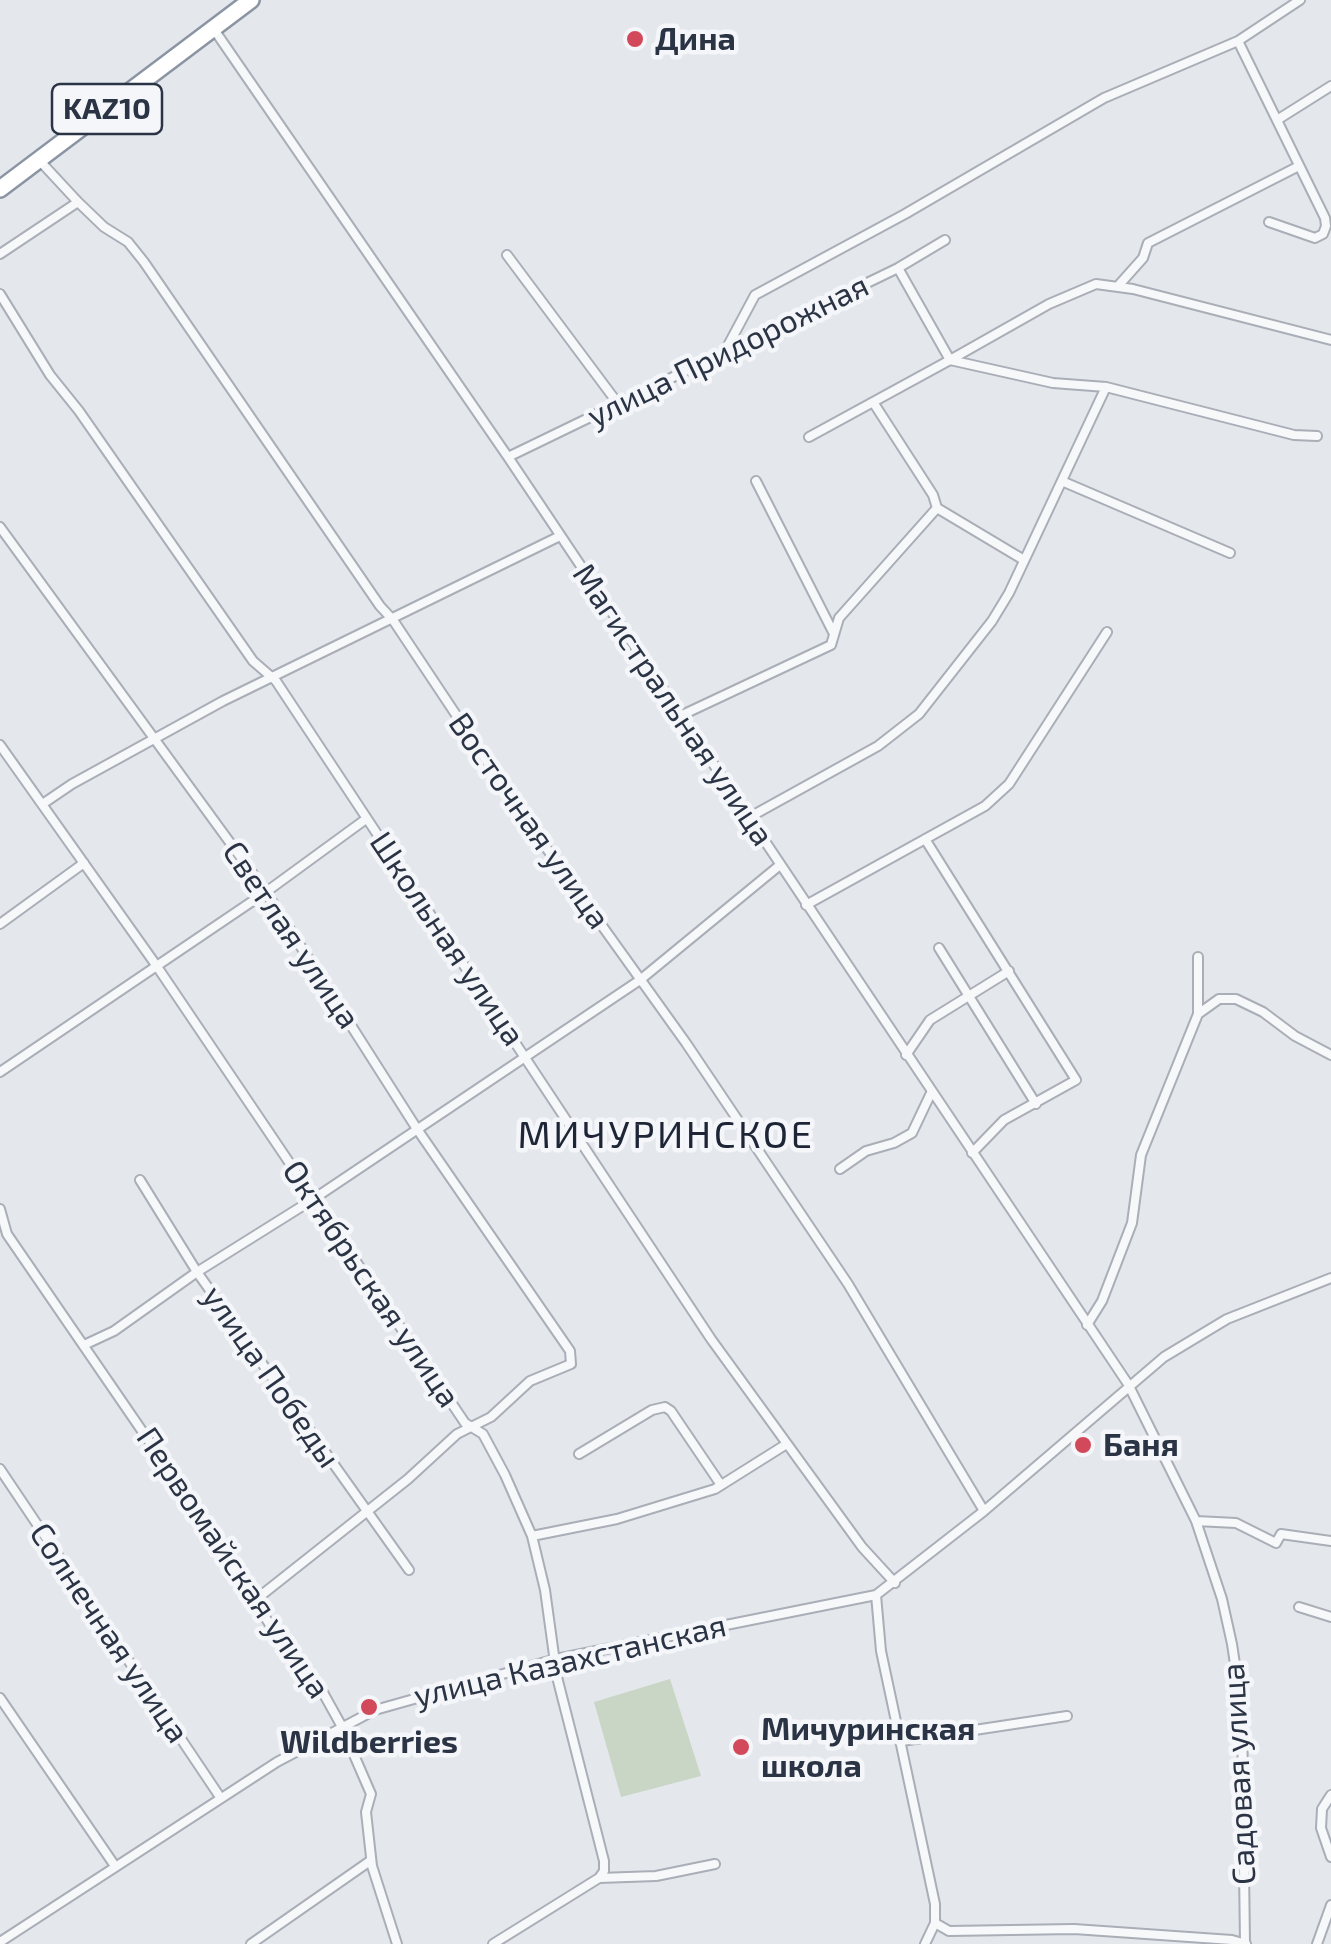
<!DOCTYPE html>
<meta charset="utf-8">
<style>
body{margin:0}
canvas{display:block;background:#e4e7ec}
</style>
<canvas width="1331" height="1944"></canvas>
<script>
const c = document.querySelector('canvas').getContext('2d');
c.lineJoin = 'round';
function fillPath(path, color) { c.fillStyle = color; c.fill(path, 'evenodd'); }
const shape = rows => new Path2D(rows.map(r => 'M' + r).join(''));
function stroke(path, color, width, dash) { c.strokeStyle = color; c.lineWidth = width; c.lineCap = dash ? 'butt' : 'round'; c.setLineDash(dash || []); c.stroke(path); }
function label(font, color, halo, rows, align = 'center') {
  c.font = font + ' "Exo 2",sans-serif'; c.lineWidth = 9; c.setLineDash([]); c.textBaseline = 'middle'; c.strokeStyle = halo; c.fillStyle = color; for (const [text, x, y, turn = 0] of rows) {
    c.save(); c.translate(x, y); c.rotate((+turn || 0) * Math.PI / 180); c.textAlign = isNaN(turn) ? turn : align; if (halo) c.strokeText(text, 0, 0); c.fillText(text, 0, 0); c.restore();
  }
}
fillPath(shape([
 [670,1679,701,1776,621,1797,594,1702]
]), '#c9d6c5');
const street = shape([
 [213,28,508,457,1128,1384,1196,1521,1222,1599,1232,1644,1242,1711,1245,1944],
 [1238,41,1325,218,1326,226,1323,234,1315,238,1269,222],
 [1277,120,1331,86],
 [39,160,78,202,104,227,128,242,144,262,380,606,393,620,522,814,686,1043,848,1284,984,1511],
 [0,254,78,202],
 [507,255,619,405],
 [898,268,950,360,1049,304,1096,284,1133,289,1331,340],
 [1118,286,1143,258,1148,243,1299,166],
 [0,294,50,375,79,411,253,661,276,681,711,1339,862,1547,895,1583],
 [724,353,755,295,905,214,1104,98,1238,41,1300,0],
 [809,437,950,360,1053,383,1106,387,1294,435,1317,436],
 [508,457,898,268,945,240],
 [756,481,833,632],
 [1064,482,1230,553],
 [937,508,1024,560],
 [0,527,266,892,417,1129,570,1351,571,1364,530,1381,491,1417,457,1434,408,1479,254,1601],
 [680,716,831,645,839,618,937,508,933,495,873,402],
 [0,745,156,965,465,1423,483,1434,505,1475,532,1536,545,1590,557,1677,604,1861,604,1871,599,1878],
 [44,803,72,784,223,701,560,536],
 [748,818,878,746,919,714,992,621,1009,593,1106,387],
 [925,839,1076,1080,1004,1120,972,1153],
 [806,905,985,806,1009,784,1107,632],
 [0,924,84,863],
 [939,948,1036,1104],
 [1198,1014,1219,999,1236,999,1263,1012,1295,1036,1331,1055],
 [906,1055,930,1020,1009,971],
 [0,1072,266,892,366,819],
 [840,1169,866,1151,894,1143,912,1133,931,1093],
 [140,1180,197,1272,409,1570],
 [0,1209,7,1234,186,1495,287,1651,321,1689,341,1725,371,1794,366,1812,372,1866,397,1944],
 [1087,1325,1102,1301,1132,1223,1141,1155,1198,1014,1198,957],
 [84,1345,114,1331,197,1272,312,1200,640,980,780,865],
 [579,1454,652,1410,665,1407,671,1411,721,1485],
 [0,1469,220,1797],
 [1196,1521,1236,1523,1276,1543,1281,1534,1331,1541],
 [532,1536,617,1519,715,1489,785,1445],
 [876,1595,881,1651,935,1904,935,1923,925,1944],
 [1299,1607,1331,1617],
 [0,1698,115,1866],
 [902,1741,1067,1716],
 [1331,1795,1322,1809,1321,1828,1331,1857],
 [935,1923,949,1931,1074,1929,1232,1940,1246,1944],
 [0,1942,277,1762,375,1710,556,1659,876,1595,984,1511,1164,1357,1227,1319,1331,1278],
 [251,1944,370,1861],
 [493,1944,599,1878,656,1876,715,1864],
 [1317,1944,1331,1905]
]);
const highway = shape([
 [0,189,251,0]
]);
stroke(street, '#a9aeb7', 12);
stroke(highway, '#8b94a3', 20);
stroke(street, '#f7f8fa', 8);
stroke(highway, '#fff', 15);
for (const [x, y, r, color] of [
 [635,39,10,"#d1495b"],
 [1083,1445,10,"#d1495b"],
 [369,1707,10,"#d1495b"],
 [741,1747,10,"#d1495b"]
]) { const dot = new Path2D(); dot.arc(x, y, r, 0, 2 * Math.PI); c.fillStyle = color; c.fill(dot); stroke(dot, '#f4f6f9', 4); }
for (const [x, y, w] of [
 [107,109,110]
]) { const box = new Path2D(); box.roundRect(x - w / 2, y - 25, w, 50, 8); c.fillStyle = '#f4f6f9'; c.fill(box); stroke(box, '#2b3445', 2.5); }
label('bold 30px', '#2b3445', null, [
 ["KAZ10",107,109]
]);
label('bold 32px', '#2b3445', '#f4f6f9', [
 ["Дина",655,39],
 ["Баня",1103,1445],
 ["Мичуринская",761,1729],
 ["школа",761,1766],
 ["Wildberries",369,1742,"center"]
], 'left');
label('32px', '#2b3445', '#f4f6f9', [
 ["улица Придорожная",728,351,-26],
 ["Магистральная улица",673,705,56],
 ["Восточная улица",529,821,55],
 ["Светлая улица",291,935,56],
 ["Школьная улица",447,939,56],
 ["Октябрьская улица",371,1284,56],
 ["улица Победы",271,1377,55],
 ["Первомайская улица",233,1563,56],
 ["Солнечная улица",109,1633,56],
 ["улица Казахстанская",570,1661,-13],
 ["Садовая улица",1239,1774,-93]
]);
c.letterSpacing = '2.5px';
label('38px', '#1d2536', '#f4f6f9', [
 ["МИЧУРИНСКОЕ",666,1135]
]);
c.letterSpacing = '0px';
</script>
